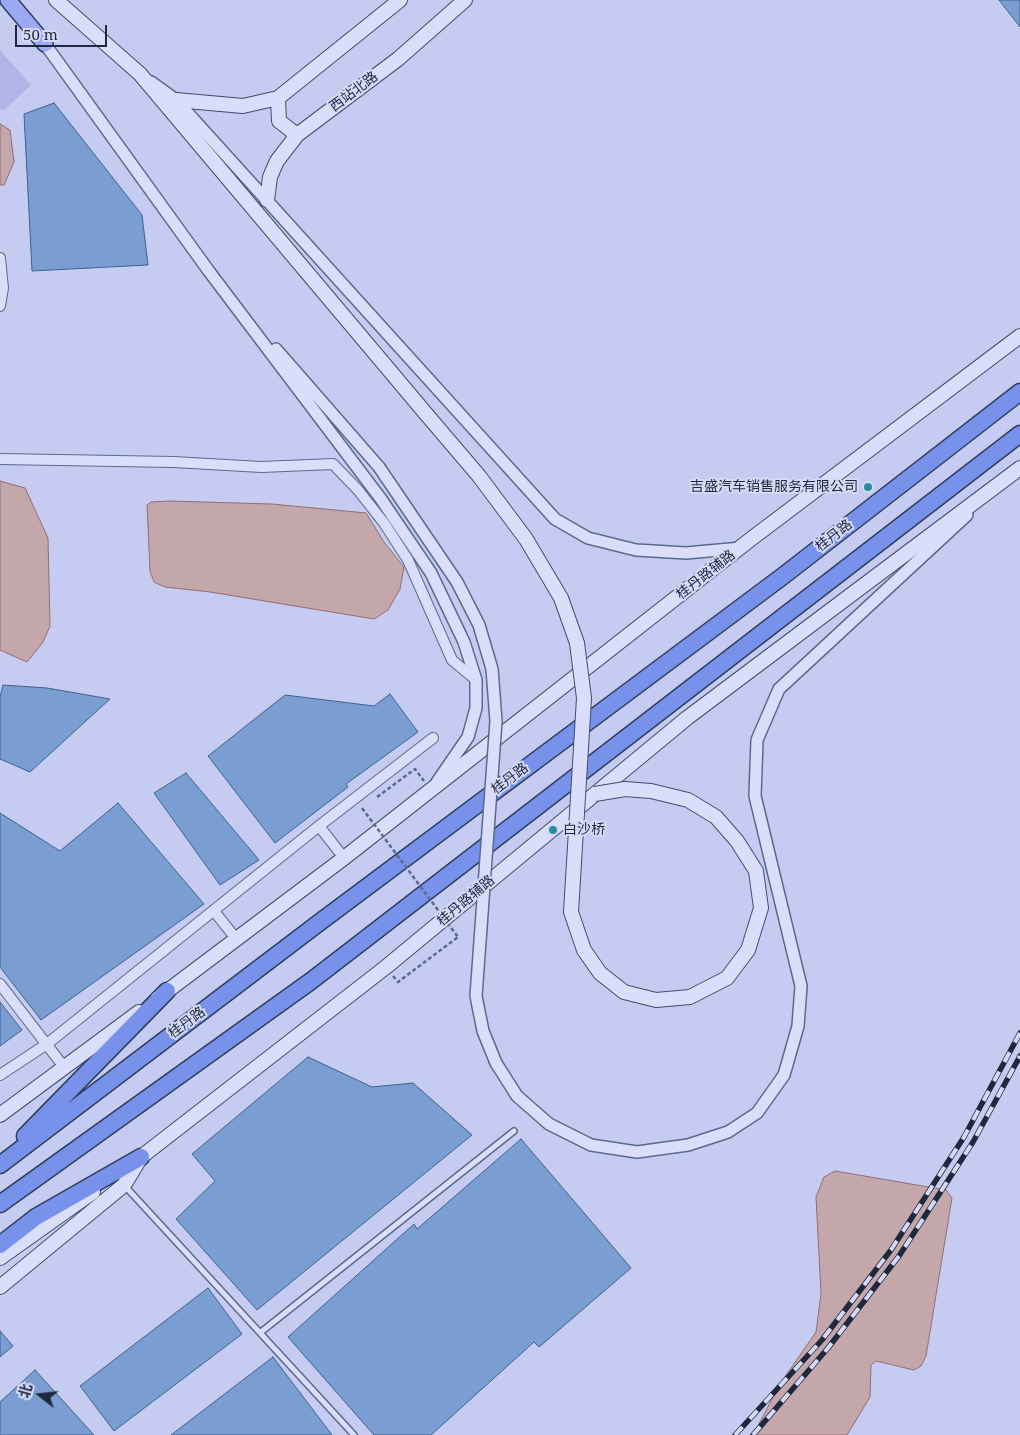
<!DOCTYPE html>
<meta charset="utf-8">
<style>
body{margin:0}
#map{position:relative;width:1020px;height:1435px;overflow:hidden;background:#c6ccf1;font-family:"Noto Serif","Noto Sans SC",serif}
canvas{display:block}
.north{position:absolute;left:15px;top:1370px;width:50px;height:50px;-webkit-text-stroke:4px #d6daf8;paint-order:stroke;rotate:286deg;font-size:14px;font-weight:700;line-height:20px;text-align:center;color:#1f293d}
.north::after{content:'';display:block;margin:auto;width:18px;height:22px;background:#1f293d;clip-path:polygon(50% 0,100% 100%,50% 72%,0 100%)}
.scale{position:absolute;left:15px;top:25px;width:92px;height:22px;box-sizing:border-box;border:2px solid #1f293d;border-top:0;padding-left:6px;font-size:15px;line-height:18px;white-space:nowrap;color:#1f293d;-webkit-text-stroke:4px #d6daf8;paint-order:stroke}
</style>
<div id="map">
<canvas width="1020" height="1435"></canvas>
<div class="north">北</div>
<div class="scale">50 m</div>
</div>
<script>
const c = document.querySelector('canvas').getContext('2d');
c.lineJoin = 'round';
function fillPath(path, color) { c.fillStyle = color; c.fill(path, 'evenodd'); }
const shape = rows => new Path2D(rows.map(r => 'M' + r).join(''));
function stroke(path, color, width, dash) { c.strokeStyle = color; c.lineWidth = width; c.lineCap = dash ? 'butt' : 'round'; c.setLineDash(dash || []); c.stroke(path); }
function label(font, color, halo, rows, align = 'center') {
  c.font = font + ' "Noto Serif","Noto Sans SC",serif'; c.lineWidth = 4; c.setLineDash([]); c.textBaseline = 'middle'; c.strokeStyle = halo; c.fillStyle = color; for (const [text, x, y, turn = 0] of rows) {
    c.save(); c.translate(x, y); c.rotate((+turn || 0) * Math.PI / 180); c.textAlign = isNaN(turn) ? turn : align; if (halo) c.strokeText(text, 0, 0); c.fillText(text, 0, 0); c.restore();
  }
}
fillPath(shape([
 [0,50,31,85,4,110,0,109]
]), '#b3b3e7');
const water = shape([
 [0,124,10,130,14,162,4,185,0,185,0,124],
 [0,481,25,488,48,538,50,626,43,642,27,662,0,650,0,481],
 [170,501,272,504,366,513,384,542,404,567,400,589,388,610,374,619,210,592,165,587,154,582,150,571,147,505,151,502,170,501],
 [835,1171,946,1190,952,1198,926,1356,921,1366,914,1370,876,1361,871,1365,870,1397,847,1435,753,1435,780,1384,816,1332,821,1294,816,1197,824,1177,835,1171]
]);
fillPath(water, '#c4a7ab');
stroke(water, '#936d70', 1);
const building = shape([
 [999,0,1020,0,1020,27,999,0],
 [54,103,142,215,148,265,32,271,24,114,54,103],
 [3,685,47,688,110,699,30,772,0,759,0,697,3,685],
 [390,694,418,732,346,784,348,787,275,843,208,756,285,695,374,706,390,694],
 [186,773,259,860,220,885,154,793,186,773],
 [118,803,204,904,41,1020,0,967,0,813,60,851,118,803],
 [0,1002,22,1030,0,1046,0,1002],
 [308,1057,372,1087,413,1083,472,1135,257,1310,176,1219,215,1181,192,1154,308,1057],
 [521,1139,631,1268,539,1347,534,1342,431,1435,374,1435,288,1337,414,1224,417,1229,521,1139],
 [208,1288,242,1334,114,1431,80,1386,208,1288],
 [0,1331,13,1346,0,1357,0,1331],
 [273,1357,332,1435,171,1435,273,1357],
 [35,1370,94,1435,0,1435,0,1402,35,1370]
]);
fillPath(building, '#7a9ed1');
stroke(building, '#3e618e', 1);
const service = shape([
 [124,1185,354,1435],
 [261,1332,514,1131]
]);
const minor = shape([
 [0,258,3,288,0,306],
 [0,459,174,462,261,467,333,464,358,490,384,523,408,560,452,660,476,680],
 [319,826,344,858],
 [214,911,237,940],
 [0,984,64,1067],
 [0,1075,47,1044,319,826,433,738]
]);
const tertiary = shape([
 [45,44,208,270,381,499,431,573,464,642,476,680,476,708,468,737,437,782],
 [151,82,176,100,555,519,588,538,636,550,686,553,741,548],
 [276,349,379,467],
 [798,1026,801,986,755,796,757,740,779,689,967,515]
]);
const secondary = shape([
 [56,0,140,74,427,415],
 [278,98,279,121,297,135],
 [176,100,243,106,278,98,400,0],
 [267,200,270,177,277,161,297,135,398,59,465,0],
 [158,998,344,858,751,539,1020,336],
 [0,1115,139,1012],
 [0,1258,93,1192],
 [0,1287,124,1185,141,1157,386,967,687,718,1020,468]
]);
const primary = shape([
 [8,0,45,44]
]);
const trunk = shape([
 [25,1136,167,991],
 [0,1165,320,922,783,576,1020,392],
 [0,1204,311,981,1020,434],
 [0,1245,36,1217,141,1157]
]);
stroke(service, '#5a6a8d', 8);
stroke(minor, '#5a6a8d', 12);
stroke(tertiary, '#5a6a8d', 14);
stroke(secondary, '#3d4e6f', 16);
stroke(primary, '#2e3f5b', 18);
stroke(trunk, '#2e3f5b', 19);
stroke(shape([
 [377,797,415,769,424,781],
 [393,976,398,982,458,937]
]), '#5a6a8d', 2.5, [4, 2.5]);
stroke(service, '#dadefb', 5);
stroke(minor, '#dadefb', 10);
stroke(tertiary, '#dadefb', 11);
stroke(secondary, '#dadefb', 14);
stroke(primary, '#9ca9f5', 15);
stroke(trunk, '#7892ec', 16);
const rail = shape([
 [735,1435,822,1340,891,1250,964,1137,1020,1033],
 [753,1435,828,1348,899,1256,973,1142,1020,1056]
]);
stroke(rail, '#1f293d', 5.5);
stroke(rail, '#d6daf8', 4, [11]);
const tertiaryBridge = shape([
 [379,467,457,582,479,625,492,669,496,721,476,996,483,1031,496,1063,517,1096,549,1124,591,1145,637,1152,688,1145,728,1132,757,1113,784,1075,798,1026]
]);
const secondaryBridge = shape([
 [427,415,479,476,526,539,561,598,577,643,584,698,571,912,584,950,600,973,624,992,656,1000,690,997,727,978,748,950,761,908,756,871,737,841,716,817,688,800,651,791,625,789,595,794]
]);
stroke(tertiaryBridge, '#5a6a8d', 14, []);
stroke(secondaryBridge, '#3d4e6f', 16, []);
stroke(shape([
 [362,808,458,937]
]), '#5a6a8d', 2.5, [4, 2.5]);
stroke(tertiaryBridge, '#dadefb', 11);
stroke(secondaryBridge, '#dadefb', 14);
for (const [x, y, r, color] of [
 [868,487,5,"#278da0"],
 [553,830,5,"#278da0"]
]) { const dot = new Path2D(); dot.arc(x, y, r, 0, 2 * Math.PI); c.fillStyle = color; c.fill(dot); stroke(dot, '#d6daf8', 2); }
label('14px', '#1f293d', '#d6daf8', [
 ["西站北路",354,92,-37],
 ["桂丹路",834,536,-38],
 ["桂丹路辅路",706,575,-38],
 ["桂丹路",510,779,-37],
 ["桂丹路辅路",466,901,-40],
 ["桂丹路",187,1023,-37]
]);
label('14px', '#1f293d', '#d6daf8', [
 ["吉盛汽车销售服务有限公司",858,487],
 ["白沙桥",563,830,"left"]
], 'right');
</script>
